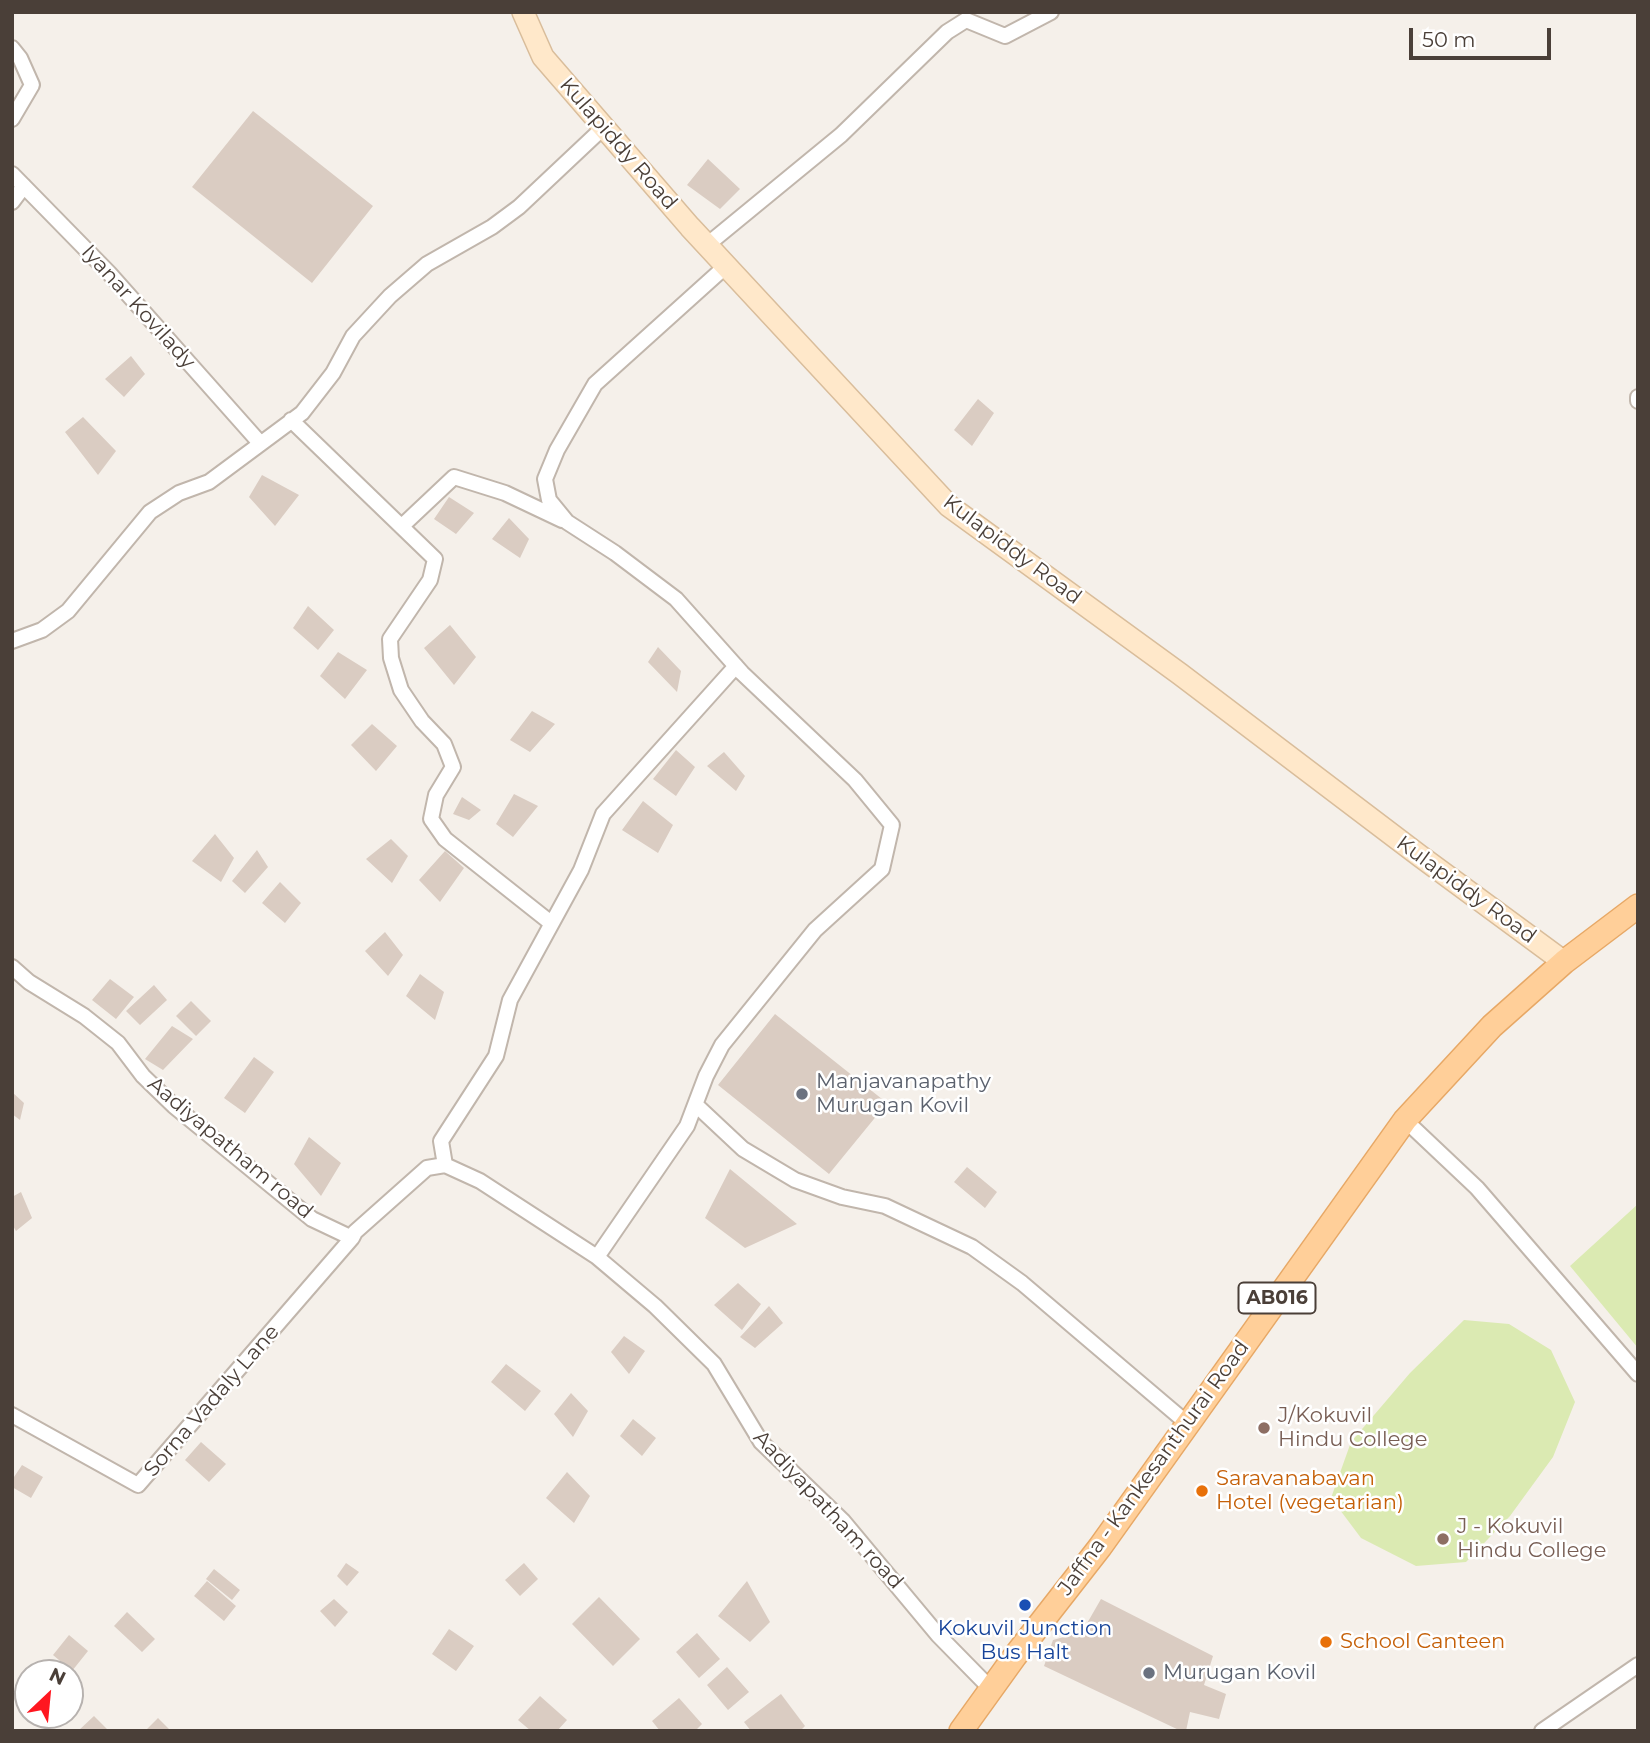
<!DOCTYPE html>
<style>
body{margin:0}
#map{position:relative;width:1650px;height:1743px;overflow:hidden;background:#f5f0ea;font-family:Montserrat,sans-serif}
canvas{display:block}
.frame{position:absolute;inset:0;border:14px solid #4a3f38;pointer-events:none}
.north{position:absolute;left:14px;top:1659px;width:70px;height:70px;box-sizing:border-box;background:#fff;border:2px solid #b7b2af;border-radius:50%;rotate:26deg;font-size:19px;font-weight:700;line-height:28px;text-align:center;color:#4a3f38}
.north::after{content:'';display:block;margin:auto;width:24px;height:32px;background:#ff1720;clip-path:polygon(50% 0,100% 100%,50% 72%,0 100%)}
.scale{position:absolute;left:1409px;top:28px;width:142px;height:32px;box-sizing:border-box;border:4px solid #4a3f38;border-top:0;padding-left:9px;font-size:21px;line-height:24px;white-space:nowrap;color:#4a3f38;-webkit-text-stroke:5px #fff;paint-order:stroke}
</style>
<div id="map">
<canvas width="1650" height="1743"></canvas>
<div class="frame"></div>
<div class="north">N</div>
<div class="scale">50 m</div>
</div>
<script>
const c = document.querySelector('canvas').getContext('2d');
c.lineJoin = 'round';
function fillPath(path, color) { c.fillStyle = color; c.fill(path, 'evenodd'); }
const shape = rows => new Path2D(rows.map(r => 'M' + r).join(''));
function stroke(path, color, width, dash) { c.strokeStyle = color; c.lineWidth = width; c.lineCap = dash ? 'butt' : 'round'; c.setLineDash(dash || []); c.stroke(path); }
function label(font, color, halo, rows, align = 'center') {
  c.font = font + ' Montserrat,sans-serif'; c.lineWidth = 5; c.setLineDash([]); c.textBaseline = 'middle'; c.strokeStyle = halo; c.fillStyle = color; for (const [text, x, y, turn = 0] of rows) {
    c.save(); c.translate(x, y); c.rotate((+turn || 0) * Math.PI / 180); c.textAlign = isNaN(turn) ? turn : align; if (halo) c.strokeText(text, 0, 0); c.fillText(text, 0, 0); c.restore();
  }
}
fillPath(shape([
 [1638,1204,1638,1348,1570,1266],
 [1464,1320,1509,1324,1551,1350,1575,1402,1553,1457,1510,1516,1466,1562,1416,1566,1361,1538,1331,1498,1351,1442,1410,1373]
]), '#dbeab2');
fillPath(shape([
 [253,111,373,206,312,283,192,187],
 [708,159,740,189,720,209,687,185],
 [131,356,145,374,124,397,105,379],
 [978,399,994,413,972,446,954,430],
 [83,417,116,451,98,475,65,432],
 [262,475,299,495,275,526,249,497],
 [449,497,474,513,456,534,434,519],
 [509,518,529,539,520,558,492,539],
 [308,606,334,630,318,650,293,628],
 [450,625,476,657,454,685,424,648],
 [658,647,681,671,677,692,648,662],
 [338,652,367,670,345,699,320,676],
 [532,711,555,724,530,752,510,740],
 [372,724,397,746,376,771,351,745],
 [676,750,695,767,676,796,653,779],
 [724,752,745,776,736,791,707,766],
 [514,794,538,806,513,837,496,824],
 [462,797,481,810,469,820,453,814],
 [643,801,673,825,658,853,622,830],
 [215,834,234,858,221,882,192,861],
 [391,839,408,856,392,883,366,859],
 [257,850,268,867,245,893,232,881],
 [445,851,464,868,440,902,419,880],
 [280,882,301,903,285,923,262,903],
 [385,932,403,955,388,976,365,951],
 [420,974,444,992,435,1020,406,996],
 [110,979,134,997,116,1019,92,1000],
 [154,985,167,1000,140,1025,126,1011],
 [191,1001,211,1021,196,1036,176,1016],
 [775,1014,887,1103,829,1174,718,1085],
 [172,1026,193,1039,163,1070,145,1059],
 [254,1057,274,1072,245,1113,224,1098],
 [12,1092,24,1103,20,1120,12,1114],
 [309,1137,341,1163,321,1196,294,1164],
 [967,1167,997,1192,985,1208,954,1182],
 [730,1169,797,1224,745,1248,705,1218],
 [21,1192,32,1218,16,1231,12,1224,12,1197],
 [738,1283,761,1304,742,1330,714,1305],
 [769,1306,783,1323,755,1348,740,1337],
 [624,1336,645,1351,629,1374,611,1352],
 [506,1364,541,1391,525,1411,491,1382],
 [571,1393,588,1411,573,1437,554,1414],
 [633,1419,656,1438,642,1456,620,1436],
 [201,1442,226,1464,209,1482,185,1460],
 [22,1465,43,1477,31,1498,12,1487,12,1480],
 [567,1472,590,1496,574,1523,546,1498],
 [346,1563,359,1572,347,1586,337,1576],
 [524,1563,538,1579,520,1596,505,1580],
 [214,1569,240,1590,232,1600,206,1579],
 [207,1581,236,1606,224,1621,194,1596],
 [747,1581,770,1622,750,1642,718,1616],
 [599,1597,640,1639,613,1666,572,1624],
 [334,1599,348,1612,335,1627,320,1611],
 [1101,1599,1213,1656,1204,1685,1226,1694,1219,1719,1190,1712,1186,1731,1181,1731,1044,1666,1053,1640,1082,1632],
 [127,1612,155,1639,142,1652,114,1626],
 [449,1629,474,1646,456,1671,432,1654],
 [697,1633,720,1659,699,1678,676,1652],
 [69,1635,88,1651,72,1671,53,1655],
 [727,1667,749,1692,728,1710,707,1685],
 [781,1694,805,1726,800,1731,751,1731,744,1722],
 [540,1696,567,1720,557,1731,531,1731,518,1720],
 [679,1698,702,1724,695,1731,660,1731,652,1721],
 [94,1716,109,1731,78,1731],
 [158,1718,171,1731,145,1731]
]), '#daccc2');
const street = shape([
 [12,48,20,58,32,85,12,119],
 [12,174,109,273,260,443],
 [12,202,24,186],
 [707,245,841,135,947,32,966,20,1005,36,1051,12],
 [1638,397,1638,401],
 [291,420,435,559,430,580,390,639,391,658,401,690,422,721,444,744,453,767,436,795,431,819,445,839,551,923],
 [402,526,454,477,505,493,562,520],
 [12,641,42,630,68,611,150,512,179,493,209,482,302,413,333,373,353,336,390,296,427,264,492,227,519,207,604,127],
 [12,967,29,982,84,1016,118,1043,143,1076,174,1106,312,1219,352,1238,355,1232,427,1168,445,1165,480,1181,597,1257,655,1306,714,1364,761,1442,843,1521,938,1635,991,1689],
 [696,1105,743,1149,795,1180,842,1197,885,1206,972,1247,1022,1283,1188,1424],
 [1405,1120,1477,1188,1638,1374],
 [445,1165,441,1141,496,1056,510,1000,581,870,603,814,736,666],
 [597,1257,687,1126,706,1076,722,1045,815,930,882,869,892,825,855,780,742,673,676,599,615,553,567,522,549,500,545,479,557,450,595,384,726,266],
 [12,1415,138,1485,352,1238],
 [1542,1731,1638,1665]
]);
const secondary = shape([
 [523,12,543,57,690,227,949,506,1180,674,1420,856,1564,962]
]);
const primary = shape([
 [961,1731,1015,1656,1100,1547,1405,1120,1492,1026,1564,962,1638,906]
]);
stroke(street, '#c1b6ac', 18);
stroke(secondary, '#d9bd9b', 24);
stroke(primary, '#e7a866', 26);
stroke(street, '#fff', 14);
stroke(secondary, '#ffe8ca', 21);
stroke(primary, '#ffcf99', 23);
for (const [x, y, r, color] of [
 [802,1094,7,"#6b7280"],
 [1264,1428,7,"#8d6e63"],
 [1202,1491,7,"#e8710a"],
 [1443,1539,7,"#8d6e63"],
 [1025,1605,7,"#1a4fb4"],
 [1326,1642,7,"#e8710a"],
 [1149,1673,7,"#6b7280"]
]) { const dot = new Path2D(); dot.arc(x, y, r, 0, 2 * Math.PI); c.fillStyle = color; c.fill(dot); stroke(dot, '#fff', 2.5); }
for (const [x, y, w] of [
 [1277,1298,77]
]) { const box = new Path2D(); box.roundRect(x - w / 2, y - 15.5, w, 31, 5); c.fillStyle = '#fff'; c.fill(box); stroke(box, '#4a3f38', 2); }
label('bold 19px', '#4a3f38', null, [
 ["AB016",1277,1298]
]);
label('21px', '#4a3f38', '#fff', [
 ["Kulapiddy Road",618,144,49],
 ["Iyanar Kovilady",138,307,48],
 ["Kulapiddy Road",1012,550,37],
 ["Kulapiddy Road",1466,890,36],
 ["Aadiyapatham road",230,1148,40],
 ["Sorna Vadaly Lane",212,1401,-49],
 ["Jaffna - Kankesanthurai Road",1154,1468,-54],
 ["Aadiyapatham road",828,1510,47]
]);
label('21px', '#5b616d', '#fff', [
 ["Manjavanapathy",816,1082],
 ["Murugan Kovil",816,1106],
 ["Murugan Kovil",1163,1673]
], 'left');
label('21px', '#785e54', '#fff', [
 ["J/Kokuvil",1278,1416],
 ["Hindu College",1278,1440],
 ["J - Kokuvil",1457,1527],
 ["Hindu College",1457,1551]
], 'left');
label('21px', '#c56008', '#fff', [
 ["Saravanabavan",1216,1479],
 ["Hotel (vegetarian)",1216,1503],
 ["School Canteen",1340,1642]
], 'left');
label('21px', '#164399', '#fff', [
 ["Kokuvil Junction",1025,1629],
 ["Bus Halt",1025,1653]
]);
</script>
